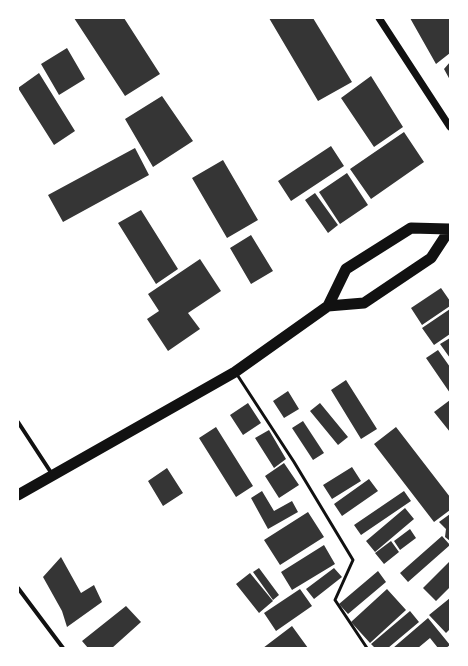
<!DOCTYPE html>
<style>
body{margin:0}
#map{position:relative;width:468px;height:666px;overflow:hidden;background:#fff;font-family:Cabin,sans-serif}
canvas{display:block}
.frame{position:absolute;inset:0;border:19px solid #fff;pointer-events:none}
</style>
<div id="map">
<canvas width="468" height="666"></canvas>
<div class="frame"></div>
</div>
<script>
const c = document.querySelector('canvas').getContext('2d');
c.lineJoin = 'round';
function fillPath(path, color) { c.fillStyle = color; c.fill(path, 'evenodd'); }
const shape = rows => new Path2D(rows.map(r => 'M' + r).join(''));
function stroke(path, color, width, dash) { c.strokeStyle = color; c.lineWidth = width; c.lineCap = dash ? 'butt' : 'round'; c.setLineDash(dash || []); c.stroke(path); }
fillPath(shape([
 [74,18,124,18,160,74,125,96],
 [269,18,313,18,352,82,318,101],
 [410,18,450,18,450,53,436,64],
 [67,48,85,79,59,95,41,64],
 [450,62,450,80,444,69],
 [39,73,75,131,54,145,18,88],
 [371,76,403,127,374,147,341,98],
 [162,96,193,141,153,167,125,119],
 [404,132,424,162,371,199,350,169],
 [331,146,344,166,291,201,278,181],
 [135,148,149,175,63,222,48,195],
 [223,160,258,220,227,238,192,178],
 [347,173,368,205,340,224,319,192],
 [315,193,338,225,328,233,305,200],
 [141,210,178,269,156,284,118,223],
 [251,235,273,271,251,284,230,248],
 [200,259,221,291,188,313,200,329,168,351,147,319,159,311,148,294],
 [441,288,450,301,450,306,422,325,411,308],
 [450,309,450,334,434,345,422,328],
 [450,338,450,358,440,344],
 [438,350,450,367,450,393,426,358],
 [346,380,377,429,361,439,331,390],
 [288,391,299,409,284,418,273,401],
 [450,400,450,432,434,412],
 [248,403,261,423,243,435,230,415],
 [320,403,348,437,338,445,310,411],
 [303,421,324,453,313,460,292,428],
 [216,427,253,486,236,497,199,438],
 [396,427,450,497,450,510,434,522,374,444],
 [269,430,286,459,274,468,255,438],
 [284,463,299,485,279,498,265,476],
 [352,467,361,481,332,499,323,485],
 [167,468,183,493,163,506,148,481],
 [369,479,378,491,342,516,334,504],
 [262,491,274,511,292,501,298,512,268,529,251,498],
 [404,491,411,501,361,535,354,525],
 [405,508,414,519,375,552,366,541],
 [308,512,324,537,280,565,264,540],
 [450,514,450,541,445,537,446,529,439,522],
 [410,529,416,538,400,550,394,541],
 [442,536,450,545,408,582,400,573],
 [391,541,399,552,384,564,375,553],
 [324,545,335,564,292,590,281,572],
 [61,557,81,593,94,585,102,602,67,627,62,611,43,577],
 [450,561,450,587,436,601,423,588],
 [259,568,279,595,273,600,253,572],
 [334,568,342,577,314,599,306,589],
 [378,571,386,582,348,614,339,604],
 [250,573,273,601,259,613,236,584],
 [300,589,312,606,276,631,264,613],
 [387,589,406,610,370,643,351,622],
 [450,598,450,629,446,633,429,615],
 [126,606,141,622,112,648,88,648,82,641],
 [410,611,419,622,388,648,375,648,371,644],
 [428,618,450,645,446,648,438,648,430,638,418,648,393,648],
 [292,626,308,648,263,648]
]), '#353535');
stroke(shape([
 [236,373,294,462,353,560,335,600,367,648]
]), '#111', 3);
stroke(shape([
 [18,422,52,474],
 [18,588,63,648]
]), '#111', 4);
stroke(shape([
 [379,18,450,127]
]), '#111', 7);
stroke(shape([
 [328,306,346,269,411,228,449,229],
 [18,495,235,372,328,306,364,303,431,258,450,229]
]), '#111', 11);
</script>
